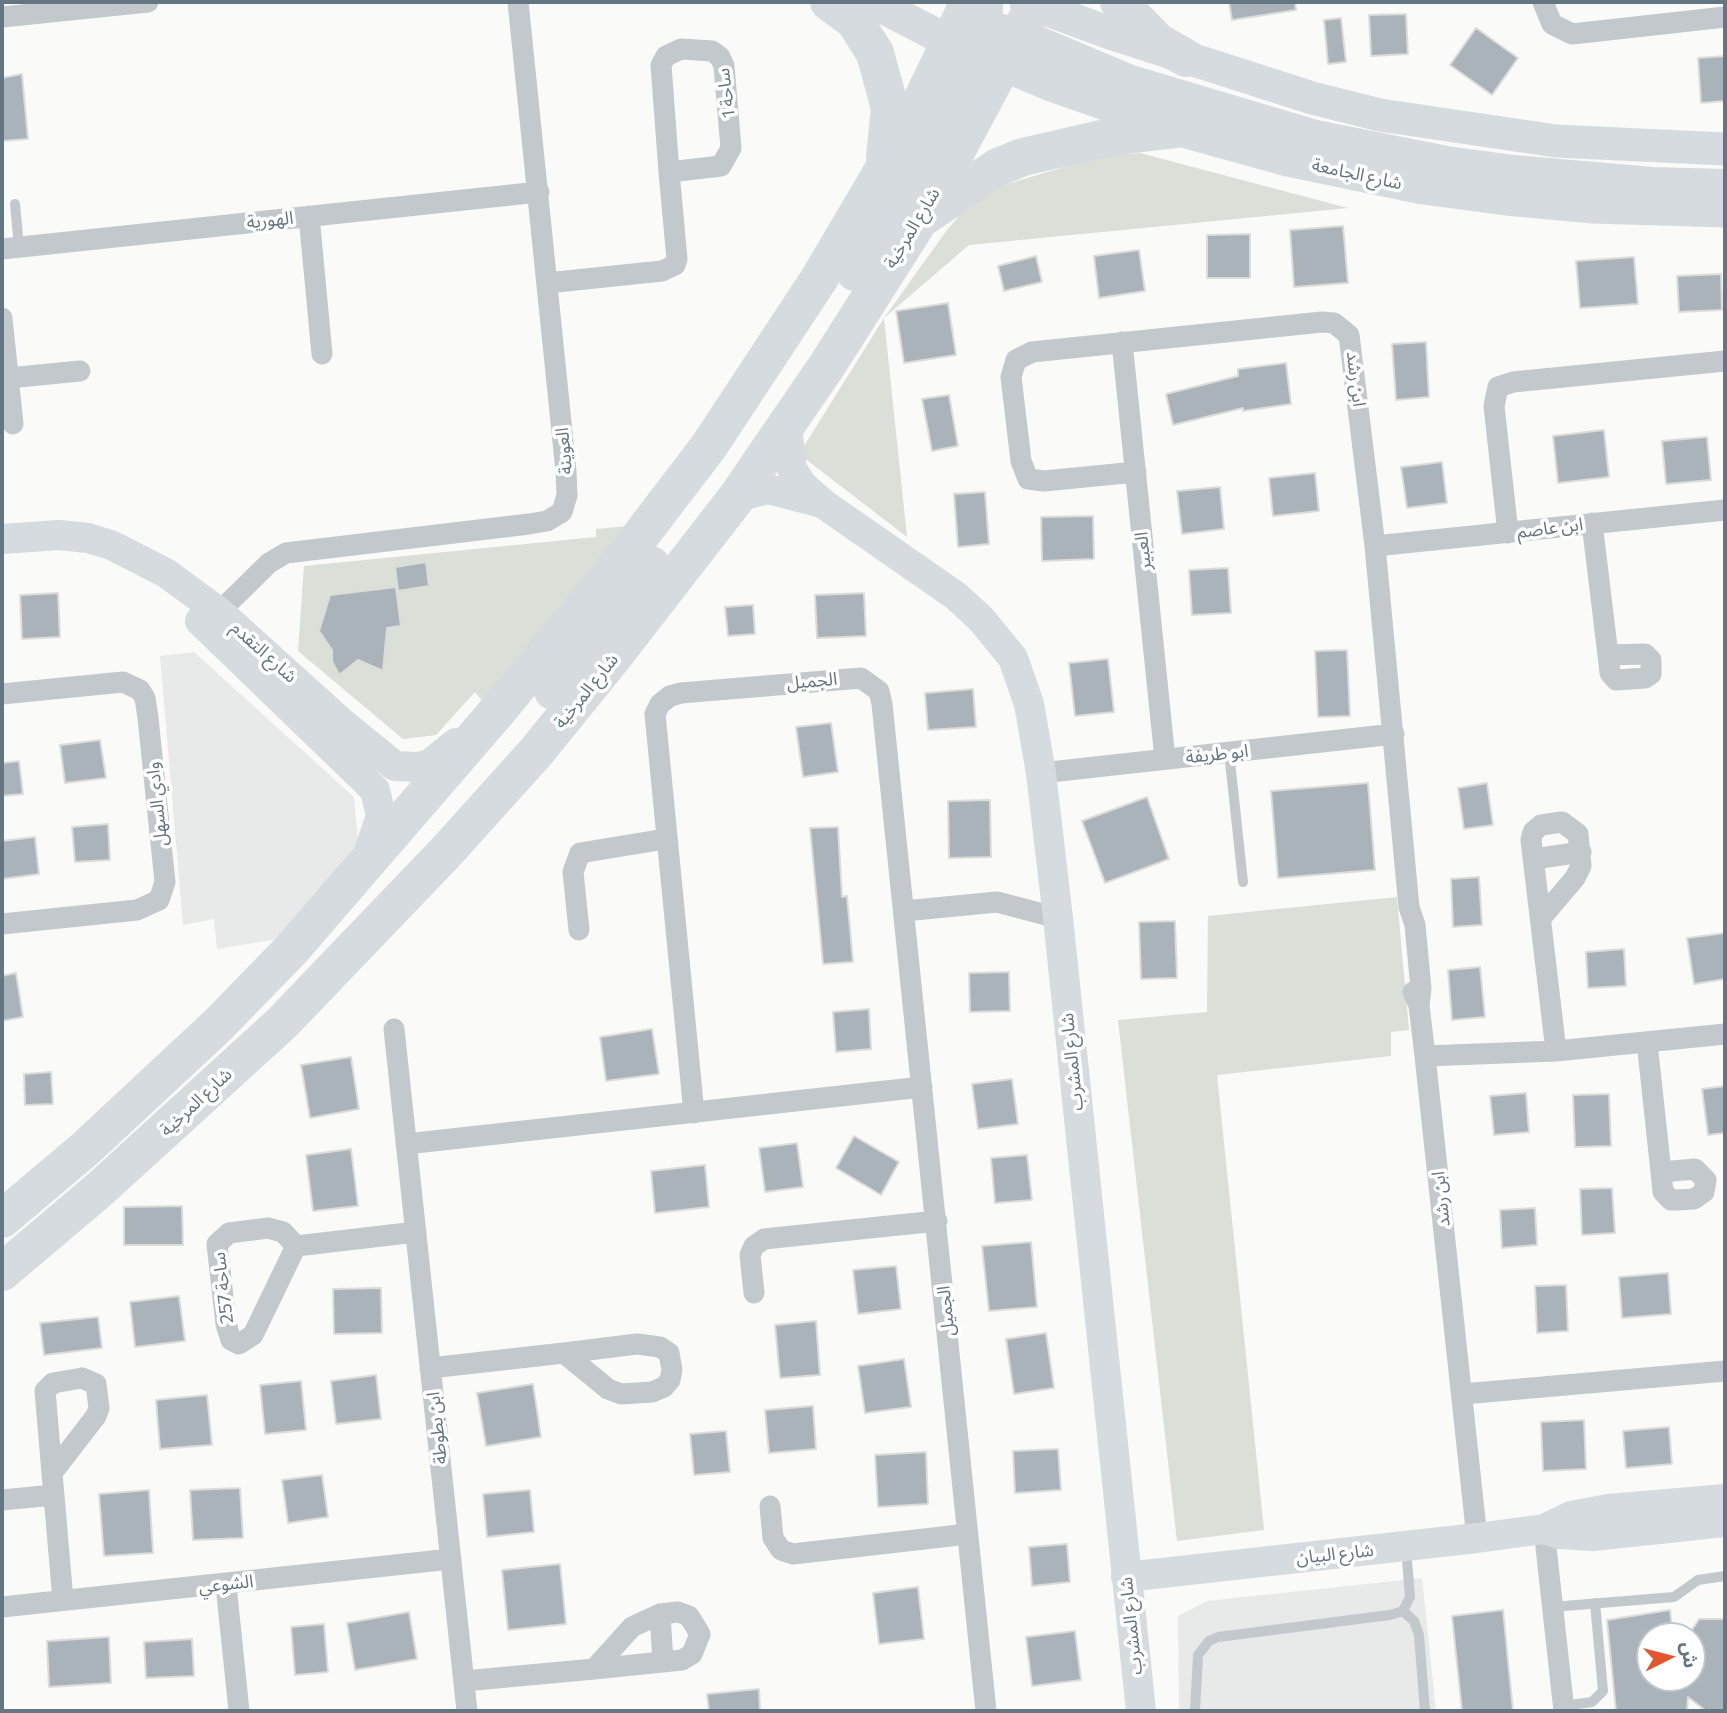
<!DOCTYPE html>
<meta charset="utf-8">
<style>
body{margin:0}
#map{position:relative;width:1727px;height:1713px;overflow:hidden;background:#fafaf8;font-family:Commissioner,"Noto Sans Arabic",sans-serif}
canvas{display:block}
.frame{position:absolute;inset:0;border:4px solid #657683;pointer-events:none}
.north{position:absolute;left:1636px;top:1622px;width:70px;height:70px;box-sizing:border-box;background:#fff;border:2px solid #c1c8cd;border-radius:50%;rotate:84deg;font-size:19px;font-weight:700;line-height:28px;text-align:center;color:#657683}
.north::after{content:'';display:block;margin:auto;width:24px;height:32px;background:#e4572e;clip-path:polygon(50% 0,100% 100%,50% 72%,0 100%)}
</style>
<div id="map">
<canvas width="1727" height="1713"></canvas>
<div class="frame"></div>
<div class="north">ش</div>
</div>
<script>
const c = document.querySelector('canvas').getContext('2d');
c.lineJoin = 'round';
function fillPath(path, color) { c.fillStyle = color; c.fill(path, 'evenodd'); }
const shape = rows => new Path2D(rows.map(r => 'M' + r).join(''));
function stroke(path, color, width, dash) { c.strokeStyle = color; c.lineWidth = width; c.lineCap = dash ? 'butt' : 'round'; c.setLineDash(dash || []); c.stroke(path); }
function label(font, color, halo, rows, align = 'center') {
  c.font = font + ' Commissioner,"Noto Sans Arabic",sans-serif'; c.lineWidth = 7; c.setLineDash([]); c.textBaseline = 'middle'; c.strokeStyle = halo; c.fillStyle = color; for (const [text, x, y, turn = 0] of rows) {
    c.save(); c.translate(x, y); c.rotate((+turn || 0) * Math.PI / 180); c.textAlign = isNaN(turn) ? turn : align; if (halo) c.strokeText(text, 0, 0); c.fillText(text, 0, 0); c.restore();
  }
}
fillPath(shape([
 [194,652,354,797,358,842,285,938,217,949,214,919,183,925,160,656],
 [1422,1578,1436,1711,1179,1711,1178,1616,1207,1601]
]), '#e8e9e9');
fillPath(shape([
 [1140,153,1348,208,969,245,884,318,907,537,799,454,884,318,947,230,980,192,1105,155],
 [629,526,483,702,475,692,436,735,403,739,298,651,304,566,596,537,596,529],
 [1397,897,1409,1030,1391,1032,1391,1056,1217,1075,1264,1530,1177,1541,1118,1020,1207,1012,1208,916]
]), '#dadfd7');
const building = shape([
 [1229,2,1295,2,1296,10,1232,20,1229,2],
 [1406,14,1408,54,1371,56,1369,15,1406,14],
 [1341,18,1346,62,1328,64,1324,20,1341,18],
 [1476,28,1518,58,1492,95,1450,65,1476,28],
 [1725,56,1725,101,1701,103,1698,58,1725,56],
 [22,74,28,139,2,141,2,78,22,74],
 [1343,226,1348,283,1294,287,1290,230,1343,226],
 [1250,234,1250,278,1207,278,1207,235,1250,234],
 [1139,250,1145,291,1099,298,1094,256,1139,250],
 [1036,256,1042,282,1004,291,998,266,1036,256],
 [1634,257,1638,304,1580,308,1576,261,1634,257],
 [1721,274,1722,310,1679,312,1677,276,1721,274],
 [948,303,956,355,904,363,896,311,948,303],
 [1426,342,1429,397,1396,400,1392,344,1426,342],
 [1286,363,1291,404,1243,411,1243,408,1173,425,1166,394,1238,376,1238,369,1286,363],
 [949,395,958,446,932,451,922,399,949,395],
 [1604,430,1609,477,1558,483,1553,436,1604,430],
 [1707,437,1711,480,1666,484,1662,441,1707,437],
 [1442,462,1447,503,1407,508,1401,467,1442,462],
 [1315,473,1319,511,1273,516,1269,478,1315,473],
 [1220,487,1224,529,1182,534,1177,491,1220,487],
 [985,492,989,544,958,547,954,494,985,492],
 [1093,516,1094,559,1042,561,1041,517,1093,516],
 [426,562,429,586,398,591,395,567,426,562],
 [1228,568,1231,613,1192,615,1189,570,1228,568],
 [396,587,401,626,387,628,383,671,358,660,339,675,332,661,332,650,319,631,330,595,396,587],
 [58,593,60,637,22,639,20,595,58,593],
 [864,593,866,636,817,638,815,595,864,593],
 [753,605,755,634,728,636,725,607,753,605],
 [1347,650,1350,716,1318,717,1315,651,1347,650],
 [1108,659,1114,712,1075,716,1069,663,1108,659],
 [973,689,976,727,928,730,925,693,973,689],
 [831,723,838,772,803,777,796,727,831,723],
 [100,740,106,778,65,783,60,745,100,740],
 [19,761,23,794,2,796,2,763,19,761],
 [1368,783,1375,870,1278,878,1271,791,1368,783],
 [1487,783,1493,825,1464,829,1458,788,1487,783],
 [1147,797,1169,859,1105,883,1082,821,1147,797],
 [990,800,991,857,949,858,948,801,990,800],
 [108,824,110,860,75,862,72,827,108,824],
 [838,827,842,897,847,896,853,962,823,964,810,828,838,827],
 [35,837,39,874,2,879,2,841,35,837],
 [1479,877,1482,925,1453,927,1451,879,1479,877],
 [1175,921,1177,978,1141,979,1139,922,1175,921],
 [1725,933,1725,979,1694,984,1687,938,1725,933],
 [1624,949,1626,986,1588,988,1586,952,1624,949],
 [1480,967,1485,1017,1452,1020,1448,970,1480,967],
 [1009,972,1010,1011,970,1012,969,973,1009,972],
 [16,973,23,1017,2,1021,2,976,16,973],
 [869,1009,871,1049,836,1052,833,1012,869,1009],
 [652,1029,659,1074,606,1081,600,1037,652,1029],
 [351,1057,359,1109,310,1118,301,1065,351,1057],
 [51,1072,53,1104,25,1105,24,1074,51,1072],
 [1012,1079,1018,1124,978,1129,972,1084,1012,1079],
 [1725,1086,1725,1133,1708,1135,1702,1089,1725,1086],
 [1526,1093,1529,1132,1494,1135,1490,1096,1526,1093],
 [1609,1094,1611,1146,1575,1147,1573,1095,1609,1094],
 [854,1136,899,1162,881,1195,836,1168,854,1136],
 [797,1143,803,1187,765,1192,759,1148,797,1143],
 [351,1149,358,1206,313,1211,306,1155,351,1149],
 [1027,1155,1032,1200,995,1203,991,1158,1027,1155],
 [705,1165,709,1207,655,1213,651,1171,705,1165],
 [1612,1188,1615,1233,1582,1235,1580,1189,1612,1188],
 [182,1206,183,1245,124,1245,124,1207,182,1206],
 [1535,1208,1537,1245,1502,1248,1500,1210,1535,1208],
 [1031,1242,1037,1307,989,1311,982,1246,1031,1242],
 [896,1266,901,1309,858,1314,853,1270,896,1266],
 [1668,1273,1671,1314,1622,1318,1619,1277,1668,1273],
 [1566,1285,1568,1331,1537,1333,1535,1286,1566,1285],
 [381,1288,382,1333,334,1334,333,1289,381,1288],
 [179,1296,185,1341,135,1347,130,1302,179,1296],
 [98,1317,102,1348,44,1355,40,1323,98,1317],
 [816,1321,820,1375,780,1378,775,1325,816,1321],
 [1046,1333,1054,1388,1014,1394,1006,1339,1046,1333],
 [904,1359,911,1407,865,1413,858,1366,904,1359],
 [376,1375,381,1419,336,1424,331,1381,376,1375],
 [301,1381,306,1430,265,1434,260,1385,301,1381],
 [533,1384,541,1437,486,1446,477,1393,533,1384],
 [207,1395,212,1445,160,1449,156,1400,207,1395],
 [813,1406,816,1449,769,1453,765,1410,813,1406],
 [1584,1420,1586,1469,1543,1471,1541,1422,1584,1420],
 [1669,1427,1672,1464,1626,1468,1623,1431,1669,1427],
 [726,1431,730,1472,694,1475,690,1434,726,1431],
 [1058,1449,1061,1490,1015,1493,1013,1451,1058,1449],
 [926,1452,928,1504,878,1507,875,1455,926,1452],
 [322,1475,328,1517,288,1523,282,1480,322,1475],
 [240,1488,243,1538,193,1540,190,1490,240,1488],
 [149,1490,153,1553,104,1556,99,1494,149,1490],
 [530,1490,534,1532,487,1537,483,1494,530,1490],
 [1067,1544,1070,1582,1032,1586,1029,1547,1067,1544],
 [560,1564,566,1624,508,1630,502,1570,560,1564],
 [918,1587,924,1639,879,1644,873,1593,918,1587],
 [1503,1610,1513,1711,1462,1711,1452,1616,1503,1610],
 [1670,1610,1673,1636,1650,1636,1650,1678,1692,1678,1692,1630,1699,1619,1725,1619,1725,1711,1706,1711,1688,1697,1687,1711,1616,1711,1607,1620,1670,1610],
 [409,1612,417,1659,355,1670,347,1623,409,1612],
 [324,1624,328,1672,295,1675,291,1627,324,1624],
 [1075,1631,1081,1680,1032,1686,1026,1637,1075,1631],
 [109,1637,111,1683,49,1687,47,1641,109,1637],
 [192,1639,194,1676,146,1678,144,1642,192,1639],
 [759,1689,760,1711,709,1711,707,1694,759,1689]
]);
fillPath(building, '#aab3b9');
stroke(building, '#dcdcda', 2);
stroke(shape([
 [15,204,19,247],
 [1229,752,1243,882],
 [1552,1607,1674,1597,1698,1580,1725,1576],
 [1403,1611,1414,1621,1419,1635,1425,1711],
 [1563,1706,1592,1702,1603,1691,1595,1603],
 [1195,1711,1198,1655,1209,1641,1218,1637,1390,1615,1403,1611,1410,1597,1406,1548]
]), '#c3c8cc', 10);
stroke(shape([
 [1543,2,1552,24,1572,34,1725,17],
 [2,17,148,2],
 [681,49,712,51,720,57,724,66,731,148,721,166,669,172,661,65,666,56,681,49],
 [309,216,322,354],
 [2,249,539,192],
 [547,283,662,271,675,265,677,259,669,172],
 [2,318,13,424],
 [1122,342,1165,759],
 [8,378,80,371],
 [1136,472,1044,481,1028,479,1021,461,1011,377,1016,360,1032,352,1322,322,1334,323,1349,335,1375,546,1409,907,1415,925,1421,989,1419,1005],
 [1592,523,1608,655,1610,673,1616,680,1645,678,1651,674,1651,660,1645,654,1608,655],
 [1508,533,1494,406,1498,387,1513,382,1725,361],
 [1375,546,1725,510],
 [210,621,269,563,286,553,529,524,547,521,562,512,567,495,566,471,518,2],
 [2,694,123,682,140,690,145,698,148,718,165,882,159,900,137,910,2,924],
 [1041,773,1394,734],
 [1534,859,1581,852],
 [904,911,997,902,1058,918],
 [1541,918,1575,878,1581,866,1578,834,1562,822,1541,825,1533,832,1531,840,1556,1051],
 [579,930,573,872,580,853,665,839],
 [1413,992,1419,1005,1425,1056,1477,1538],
 [394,1029,467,1711],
 [1647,1042,1661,1172,1663,1192,1671,1200,1678,1200,1694,1199,1704,1192,1706,1180,1695,1169,1661,1172],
 [1425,1056,1556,1051,1725,1034],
 [694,1113,655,714,660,704,670,696,681,693,861,678,879,691,882,704,986,1711],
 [406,1144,922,1087],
 [268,1228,283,1232,296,1246,253,1335,239,1344,231,1340,226,1324,217,1244,229,1233,268,1228],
 [296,1246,416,1232],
 [754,1293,750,1255,754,1246,764,1239,937,1221],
 [637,1344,660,1347,669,1353,672,1370,670,1380,664,1387,652,1392,621,1394,608,1389,564,1353,637,1344],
 [430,1368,564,1353],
 [82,1378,96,1384,99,1408,96,1416,52,1473,45,1391,53,1383,82,1378],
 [1463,1394,1725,1371],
 [52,1473,63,1600],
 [2,1500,54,1495],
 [770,1506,773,1538,781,1550,793,1554,968,1534],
 [1544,1529,1564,1711],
 [226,1585,239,1711],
 [2,1607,451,1559],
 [678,1612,689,1616,700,1634,692,1654,682,1660,594,1669,632,1627,660,1614,678,1612],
 [660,1614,663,1662],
 [464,1681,594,1669]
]), '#c3c8cc', 21);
stroke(shape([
 [787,427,792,469,802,485,825,505,956,596,981,619,1013,658,1029,704,1041,773,1058,918,1141,1711],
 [737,497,768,489,818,502],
 [2,539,59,535,88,538,111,545,166,573,219,612,342,723,395,766,418,767,430,764,456,743],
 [200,621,375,790,381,816,368,854],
 [1544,1529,1559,1534,1593,1536,1725,1522],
 [1126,1577,1477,1538,1544,1529,1571,1516,1608,1509,1725,1499]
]), '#d6dbdf', 30);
stroke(shape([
 [873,2,952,43,1051,85,1176,129,1288,160,1423,188,1506,199,1593,207,1725,211],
 [1026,2,1110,33,1312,98,1380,115,1556,141,1725,149]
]), '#d6dbdf', 33);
stroke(shape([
 [829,2,854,20,875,53,890,108,885,157],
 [1119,2,1158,42,1186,58],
 [993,31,1018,37,1130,84,1315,139,1446,165,1514,174,1652,186,1725,188],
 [925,216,998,167,1023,157,1110,137,1176,129],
 [855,272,903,194,976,53,984,31,984,2],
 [553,691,651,565],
 [2,1219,86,1148,218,1025,291,950,500,708,622,560,709,446,819,279,911,123,969,2],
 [2,1272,100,1189,282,1023,446,852,537,751,613,657,737,497,828,364,920,219,1036,2]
]), '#d6dbdf', 38);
label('18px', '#657683', '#fff', [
 ["ساحة 1",726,93,-97],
 ["شارع الجامعة",1357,174,12],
 ["الهورية",270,220,-6],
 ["شارع المرخية",912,228,-59],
 ["ابن رشد",1356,379,83],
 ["العوينة",564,451,-95],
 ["ابن عاصم",1550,528,-7],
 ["العبير",1143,551,-96],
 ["شارع التقدم",264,652,42],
 ["الجميل",812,681,-5],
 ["شارع المرخية",586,691,-51],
 ["ابو طريفة",1217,754,-6],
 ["وادي السهل",157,804,-96],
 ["شارع المشرب",1072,1062,-96],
 ["شارع المرخية",196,1102,-43],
 ["ابن رشد",1441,1199,-96],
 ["ساحة 257",223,1288,-97],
 ["الجميل",946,1311,-96],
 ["ابن بطوطة",437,1428,-96],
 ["شارع البيان",1335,1554,-6],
 ["الشوعي",226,1584,-6],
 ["شارع المشرب",1131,1626,-96]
]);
</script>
